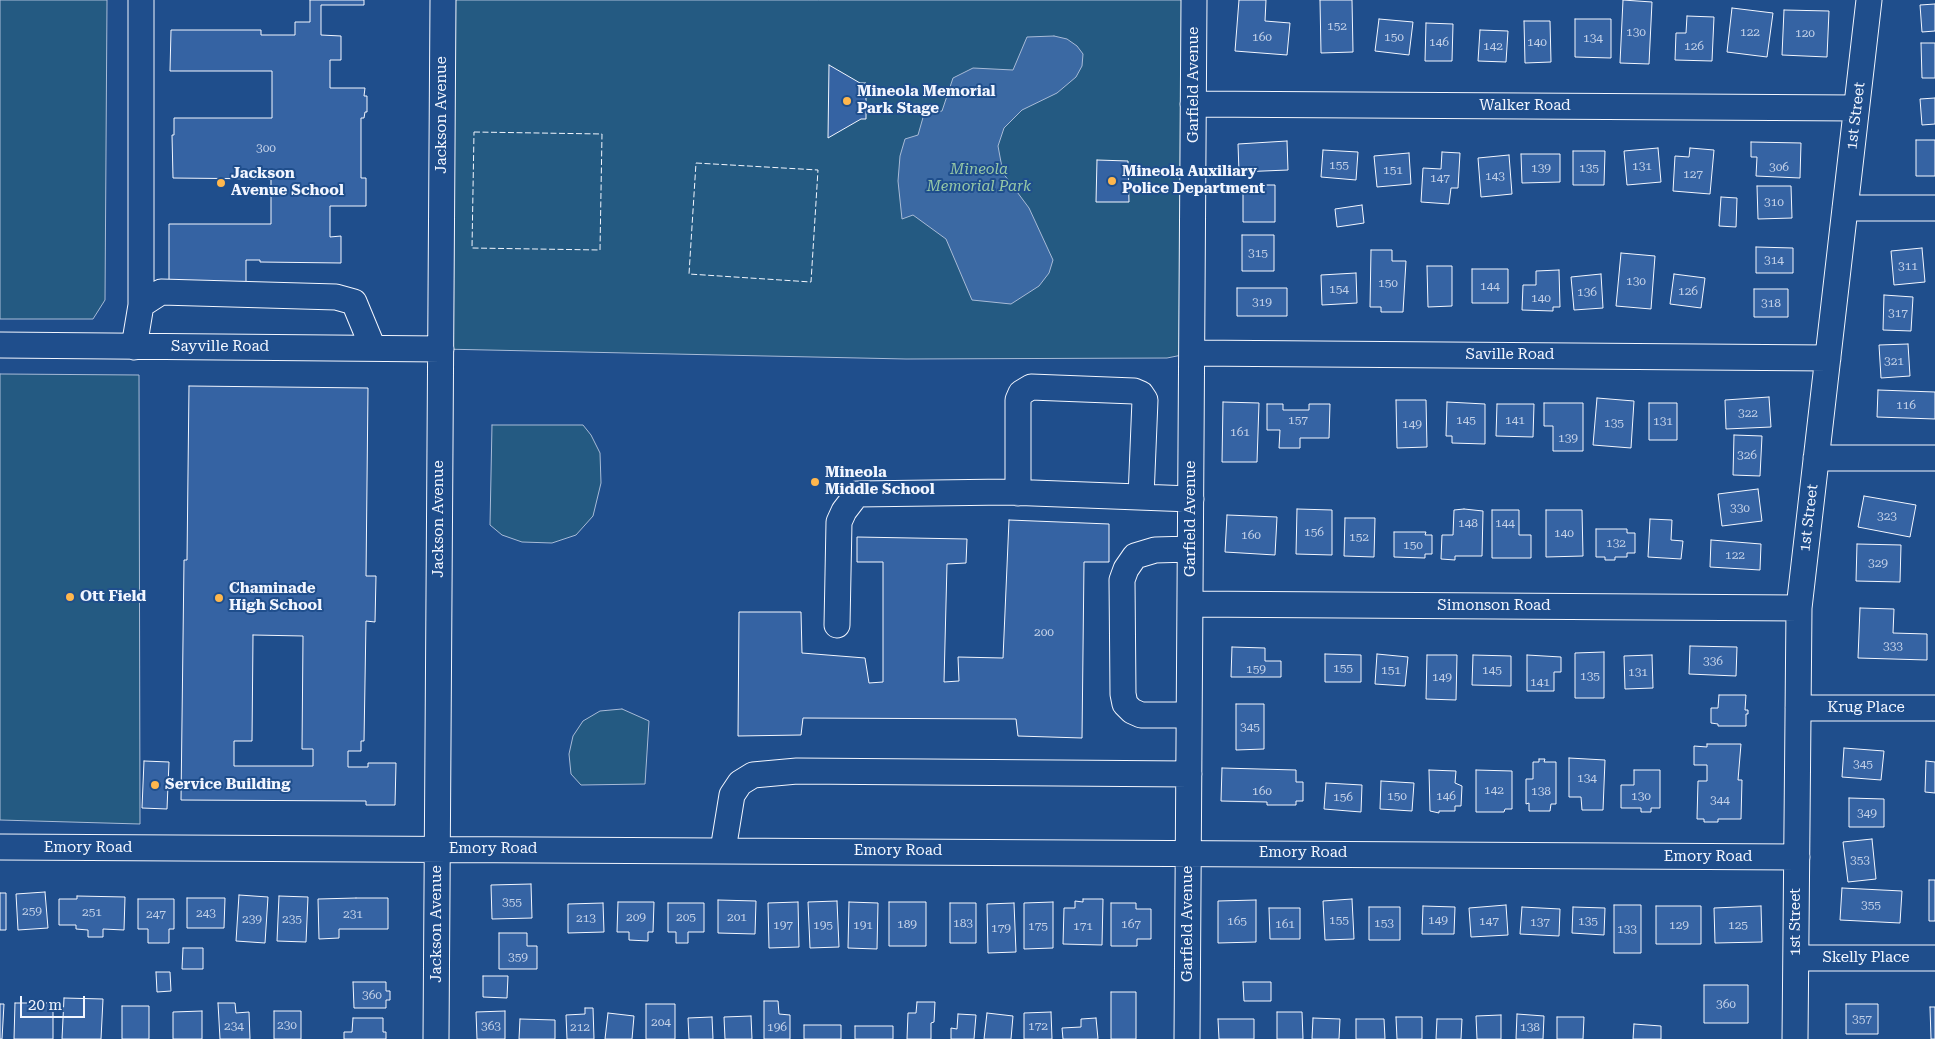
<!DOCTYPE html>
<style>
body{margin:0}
#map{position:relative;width:1935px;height:1039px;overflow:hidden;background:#1f4e8c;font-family:"Roboto Serif",serif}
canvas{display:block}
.scale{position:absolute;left:20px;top:996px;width:65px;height:22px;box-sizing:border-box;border:2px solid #f2f6ff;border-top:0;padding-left:6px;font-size:15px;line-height:18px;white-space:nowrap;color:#f2f6ff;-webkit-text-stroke:4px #1f4e8c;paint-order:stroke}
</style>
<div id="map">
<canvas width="1935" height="1039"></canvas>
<div class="scale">20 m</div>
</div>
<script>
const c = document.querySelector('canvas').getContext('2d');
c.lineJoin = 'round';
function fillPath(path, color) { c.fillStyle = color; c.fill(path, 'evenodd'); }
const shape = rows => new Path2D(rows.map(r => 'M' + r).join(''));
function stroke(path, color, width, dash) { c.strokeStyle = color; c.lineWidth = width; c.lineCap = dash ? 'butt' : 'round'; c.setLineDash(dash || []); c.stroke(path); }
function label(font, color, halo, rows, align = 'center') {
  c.font = font + ' "Roboto Serif",serif'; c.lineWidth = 4; c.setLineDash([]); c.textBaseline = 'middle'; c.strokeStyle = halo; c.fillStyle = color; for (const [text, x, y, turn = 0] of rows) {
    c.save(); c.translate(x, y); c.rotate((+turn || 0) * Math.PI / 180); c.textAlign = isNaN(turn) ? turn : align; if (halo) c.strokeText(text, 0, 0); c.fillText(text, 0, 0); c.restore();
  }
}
const green = shape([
 [0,0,107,0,105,300,93,319,0,319,0,0],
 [443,0,1194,0,1192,353,1167,358,906,359,441,349,443,0],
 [0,374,139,375,140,824,0,820,0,374],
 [492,425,583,425,591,435,600,453,601,483,593,516,576,535,552,543,522,542,502,535,490,525,492,425],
 [622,709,649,721,645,784,581,785,571,774,569,754,573,736,583,721,600,711,622,709]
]);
fillPath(green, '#245a82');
stroke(green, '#a8bbd7', 1);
const water = shape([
 [1054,36,1067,39,1077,46,1083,54,1082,66,1076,77,1057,93,1022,110,1004,128,998,146,1003,173,1029,208,1053,260,1049,273,1039,286,1011,304,972,300,946,239,913,215,902,219,898,181,900,156,905,139,918,135,924,114,942,111,953,78,973,68,1013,70,1027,37,1054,36]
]);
fillPath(water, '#3b69a3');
stroke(water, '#a8bbd7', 1);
const building = shape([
 [310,0,364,0,364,5,321,5,321,35,341,36,341,60,330,60,330,88,365,88,364,96,367,96,367,112,365,112,364,118,361,118,361,178,366,178,366,206,330,206,330,237,341,236,341,263,260,262,260,260,246,260,246,283,169,283,169,224,271,224,271,179,173,178,172,135,174,135,174,118,272,118,272,71,170,71,171,30,261,30,261,35,295,35,295,22,310,22,310,0],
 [1239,0,1266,0,1265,21,1290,23,1287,55,1235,51,1239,0],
 [1320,0,1352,0,1353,52,1321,53,1320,0],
 [1623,0,1652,2,1649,64,1620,63,1623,0],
 [1935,4,1935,31,1922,32,1920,5,1935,4],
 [1732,8,1773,13,1767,57,1727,52,1732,8],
 [1784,10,1829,11,1827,57,1782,55,1784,10],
 [1687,16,1714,17,1712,61,1675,60,1676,33,1686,33,1687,16],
 [1379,19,1413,22,1409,55,1375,51,1379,19],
 [1575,19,1611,19,1611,58,1575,57,1575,19],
 [1524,21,1550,21,1551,62,1525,63,1524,21],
 [1426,23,1453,24,1452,61,1425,61,1426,23],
 [1480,30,1508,31,1506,62,1478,61,1480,30],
 [1921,43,1935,43,1935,78,1922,78,1921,43],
 [829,65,860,83,866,83,866,119,861,119,828,138,829,65],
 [1935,98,1935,124,1922,125,1920,99,1935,98],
 [1916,140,1935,140,1935,176,1916,176,1916,140],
 [1287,141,1288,170,1239,172,1238,144,1287,141],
 [1751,142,1801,143,1800,178,1756,176,1757,157,1751,157,1751,142],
 [1658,148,1661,182,1627,185,1624,151,1658,148],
 [1690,148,1714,150,1710,194,1673,191,1675,156,1689,157,1690,148],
 [1323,150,1358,152,1356,180,1321,177,1323,150],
 [1573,151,1605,151,1604,185,1573,185,1573,151],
 [1442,152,1460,153,1458,188,1451,188,1449,204,1421,202,1423,168,1441,169,1442,152],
 [1409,153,1411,184,1377,187,1374,156,1409,153],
 [1521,154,1560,154,1560,182,1522,183,1521,154],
 [1509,155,1512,194,1481,197,1478,158,1509,155],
 [1097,160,1128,161,1129,202,1096,202,1097,160],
 [1243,185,1275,185,1275,222,1243,222,1243,185],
 [1757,186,1791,186,1792,218,1758,219,1757,186],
 [1721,197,1737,198,1736,227,1719,226,1721,197],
 [1362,205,1364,223,1337,227,1335,209,1362,205],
 [1242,235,1274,235,1274,271,1242,271,1242,235],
 [1756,247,1793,248,1793,273,1756,273,1756,247],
 [1922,248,1925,282,1894,285,1891,251,1922,248],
 [1371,250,1392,250,1392,261,1406,261,1403,312,1381,312,1381,307,1370,307,1371,250],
 [1621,253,1655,256,1651,309,1616,306,1621,253],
 [1427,266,1452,266,1452,306,1428,307,1427,266],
 [1472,269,1508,269,1508,303,1472,303,1472,269],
 [1559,270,1560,307,1553,307,1553,311,1522,310,1523,285,1536,285,1536,271,1559,270],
 [1356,273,1357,303,1322,305,1321,275,1356,273],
 [1601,274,1603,308,1574,310,1571,277,1601,274],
 [1674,274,1705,278,1701,308,1670,304,1674,274],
 [1237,288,1287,288,1287,316,1237,316,1237,288],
 [1754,289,1788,289,1788,317,1754,317,1754,289],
 [1884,295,1913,297,1911,331,1883,330,1884,295],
 [1908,344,1910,376,1881,378,1879,345,1908,344],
 [189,386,368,388,366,576,376,576,375,622,366,621,364,741,361,741,361,751,348,751,348,767,368,767,368,763,396,763,395,805,366,805,366,801,181,800,184,560,187,560,189,386],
 [253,635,303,636,302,749,313,749,313,766,234,766,234,741,252,741,253,635],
 [1878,390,1935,392,1935,419,1877,417,1878,390],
 [1769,397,1771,427,1726,429,1725,400,1769,397],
 [1597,398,1634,401,1631,448,1593,445,1597,398],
 [1396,400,1426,400,1427,447,1397,448,1396,400],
 [1223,402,1259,403,1257,462,1222,462,1223,402],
 [1447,402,1485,404,1485,444,1452,443,1452,436,1446,436,1447,402],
 [1544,403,1583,403,1583,451,1553,451,1553,426,1544,426,1544,403],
 [1649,403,1677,403,1677,440,1649,440,1649,403],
 [1267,404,1283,404,1283,410,1309,410,1309,404,1330,404,1329,438,1300,438,1300,448,1279,448,1280,430,1267,430,1267,404],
 [1497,404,1534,404,1533,437,1496,436,1497,404],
 [1734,435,1762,436,1760,476,1733,475,1734,435],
 [1758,489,1762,521,1722,526,1718,494,1758,489],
 [1864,496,1916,505,1910,537,1858,527,1864,496],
 [1297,509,1332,510,1332,555,1296,554,1297,509],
 [1464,509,1483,511,1482,556,1455,556,1455,560,1441,559,1442,535,1453,535,1454,510,1464,509],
 [1492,510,1519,510,1519,535,1531,535,1531,558,1492,558,1492,510],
 [1546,510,1582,510,1583,556,1546,557,1546,510],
 [1227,515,1277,517,1275,555,1225,552,1227,515],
 [1345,518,1375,518,1374,557,1344,556,1345,518],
 [1650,519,1672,520,1671,540,1683,541,1681,559,1648,557,1650,519],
 [1009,520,1109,524,1109,562,1084,562,1082,738,1018,736,1016,719,803,718,801,735,738,736,739,612,801,612,802,653,865,658,869,683,883,682,883,562,857,562,857,537,967,539,966,563,947,564,944,682,959,681,958,657,1003,658,1009,520],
 [1596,529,1627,529,1627,533,1635,533,1635,553,1627,553,1627,557,1615,557,1615,560,1605,560,1605,557,1596,557,1596,529],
 [1394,532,1426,532,1425,535,1432,535,1432,554,1425,554,1425,558,1394,557,1394,532],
 [1711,540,1761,544,1760,570,1710,567,1711,540],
 [1857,544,1901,545,1900,582,1856,581,1857,544],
 [1860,608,1894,609,1893,633,1927,634,1927,660,1858,658,1860,608],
 [1690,646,1737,647,1736,676,1689,674,1690,646],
 [1232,647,1265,648,1265,661,1281,661,1281,677,1231,677,1232,647],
 [1604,652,1604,698,1575,698,1575,653,1604,652],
 [1325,654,1361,655,1361,682,1325,682,1325,654],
 [1377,654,1408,657,1405,686,1375,684,1377,654],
 [1427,655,1457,655,1456,700,1426,699,1427,655],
 [1473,655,1511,656,1511,686,1472,685,1473,655],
 [1527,655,1561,657,1561,672,1554,672,1554,691,1527,691,1527,655],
 [1652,655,1653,688,1625,689,1624,656,1652,655],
 [1719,695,1746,695,1745,710,1748,710,1748,714,1746,714,1746,726,1718,726,1718,724,1711,723,1711,708,1718,708,1719,695],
 [1236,704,1264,704,1264,749,1236,750,1236,704],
 [1707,744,1741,744,1738,780,1742,780,1741,819,1718,819,1718,822,1704,822,1704,819,1697,819,1698,781,1707,781,1707,765,1694,765,1694,746,1707,747,1707,744],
 [1844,748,1884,751,1881,780,1842,777,1844,748],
 [1569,758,1605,760,1603,810,1582,810,1581,797,1569,797,1569,758],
 [1539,759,1545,759,1544,762,1556,762,1556,804,1551,804,1550,811,1529,811,1529,803,1526,804,1526,779,1533,779,1533,762,1539,762,1539,759],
 [144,761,169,762,167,809,142,808,144,761],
 [1926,761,1935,762,1935,793,1925,792,1926,761],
 [1222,768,1296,770,1296,782,1303,782,1303,801,1296,801,1296,805,1267,805,1267,802,1221,801,1222,768],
 [1429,770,1456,771,1455,783,1462,786,1461,806,1455,806,1455,811,1439,811,1439,813,1430,811,1429,770],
 [1476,770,1512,771,1512,809,1505,809,1504,812,1476,812,1476,770],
 [1634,770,1660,770,1660,808,1651,808,1651,812,1641,812,1641,808,1621,808,1621,785,1634,785,1634,770],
 [1381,781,1414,783,1412,811,1380,809,1381,781],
 [1326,783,1362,785,1361,812,1324,809,1326,783],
 [1849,798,1884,799,1884,827,1849,827,1849,798],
 [1872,839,1876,879,1848,882,1843,842,1872,839],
 [1929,880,1935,880,1935,921,1929,921,1929,880],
 [531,884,532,918,492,919,491,885,531,884],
 [1842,888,1902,891,1900,923,1840,920,1842,888],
 [45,892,48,928,18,930,16,894,45,892],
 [0,893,6,893,6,930,0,930,0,893],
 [239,895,268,897,265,943,236,941,239,895],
 [77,896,125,897,124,930,103,929,103,937,88,937,88,930,76,929,76,925,59,925,59,899,77,899,77,896],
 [279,896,308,897,306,942,277,941,279,896],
 [187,898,225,898,224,928,187,928,187,898],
 [356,898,388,898,388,929,339,929,339,938,319,939,318,899,356,898],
 [138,899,174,899,174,929,169,929,169,943,148,943,148,929,138,929,138,899],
 [1083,899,1103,899,1102,945,1063,944,1064,908,1075,908,1075,901,1083,902,1083,899],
 [1352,899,1354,939,1325,940,1323,901,1352,899],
 [718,900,756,901,755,934,718,933,718,900],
 [1256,900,1256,942,1218,943,1218,901,1256,900],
 [837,901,839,947,810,948,808,902,837,901],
 [618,902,654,902,653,932,648,932,648,941,629,940,629,932,617,932,618,902],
 [798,902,799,947,769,948,768,903,798,902],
 [849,902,878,903,877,949,848,948,849,902],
 [889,902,926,902,926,946,889,946,889,902],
 [1053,902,1053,948,1024,949,1024,903,1053,902],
 [603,903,604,932,568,933,568,904,603,903],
 [668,903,704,903,704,932,688,932,688,943,676,943,676,932,668,932,668,903],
 [950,903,976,903,976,943,950,943,950,903],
 [1014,903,1016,952,988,953,987,904,1014,903],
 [1111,903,1136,903,1136,909,1151,909,1151,939,1137,939,1137,946,1111,946,1111,903],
 [1506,905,1508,935,1471,937,1469,908,1506,905],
 [1614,905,1641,905,1641,953,1614,953,1614,905],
 [1423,906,1455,907,1454,934,1422,934,1423,906],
 [1656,906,1701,906,1701,944,1656,944,1656,906],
 [1761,906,1762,942,1715,943,1714,908,1761,906],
 [1369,907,1400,907,1400,940,1369,940,1369,907],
 [1522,907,1560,909,1559,936,1520,934,1522,907],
 [1573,907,1605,908,1604,935,1572,933,1573,907],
 [1269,908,1300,908,1300,939,1270,939,1269,908],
 [499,933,527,933,527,946,537,946,537,969,499,969,499,933],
 [183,948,203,948,203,969,182,969,183,948],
 [156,972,170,972,171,991,157,992,156,972],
 [483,976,508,976,507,998,483,997,483,976],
 [353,982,386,982,386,991,390,991,390,1000,386,1000,386,1008,354,1008,353,982],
 [1243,982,1271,982,1271,1001,1244,1001,1243,982],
 [1704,985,1748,985,1748,1023,1704,1023,1704,985],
 [1111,992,1136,992,1136,1039,1111,1039,1111,992],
 [64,998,103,999,101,1039,62,1039,64,998],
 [764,1001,778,1001,779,1014,790,1015,790,1039,764,1039,764,1001],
 [917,1002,935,1002,934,1022,931,1023,931,1039,907,1039,908,1013,916,1013,917,1002],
 [15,1003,53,1003,53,1039,14,1039,15,1003],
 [218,1003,235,1003,236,1013,249,1012,250,1039,220,1039,218,1003],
 [0,1004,4,1004,2,1039,0,1039,0,1004],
 [646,1004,675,1004,675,1039,646,1039,646,1004],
 [1846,1004,1878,1004,1878,1034,1846,1034,1846,1004],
 [122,1006,149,1006,149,1039,122,1039,122,1006],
 [1930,1007,1935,1007,1935,1039,1931,1039,1930,1007],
 [585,1008,593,1008,594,1039,567,1039,566,1015,585,1014,585,1008],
 [202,1011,202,1039,173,1039,173,1012,202,1011],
 [274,1011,301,1011,301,1039,274,1039,274,1011],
 [505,1011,505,1039,477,1039,476,1012,505,1011],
 [1051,1012,1052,1039,1024,1039,1024,1013,1051,1012],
 [1277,1012,1302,1012,1303,1039,1277,1039,1277,1012],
 [608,1013,634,1016,632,1039,605,1039,608,1013],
 [987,1013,1013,1016,1011,1039,984,1039,987,1013],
 [958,1014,976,1015,974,1039,951,1039,951,1028,957,1029,958,1014],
 [1517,1014,1544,1016,1543,1039,1516,1039,1517,1014],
 [1501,1015,1501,1039,1477,1039,1476,1016,1501,1015],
 [751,1016,752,1039,725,1039,724,1017,751,1016],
 [712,1017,713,1039,689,1039,688,1018,712,1017],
 [1396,1017,1422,1017,1422,1039,1397,1039,1396,1017],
 [1557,1017,1584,1017,1583,1039,1557,1039,1557,1017],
 [353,1018,383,1018,383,1032,386,1032,386,1039,344,1039,344,1032,352,1032,353,1018],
 [1096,1018,1098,1039,1063,1039,1062,1028,1081,1027,1081,1019,1096,1018],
 [1313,1018,1340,1019,1339,1039,1312,1039,1313,1018],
 [520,1019,555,1020,555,1039,519,1039,520,1019],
 [1218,1019,1254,1019,1254,1039,1219,1039,1218,1019],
 [1356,1019,1384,1019,1385,1039,1356,1039,1356,1019],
 [1437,1019,1462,1019,1461,1039,1436,1039,1437,1019],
 [1634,1024,1661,1026,1661,1039,1633,1039,1634,1024],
 [804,1025,841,1025,841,1039,804,1039,804,1025],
 [855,1026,893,1026,893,1039,855,1039,855,1026]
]);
fillPath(building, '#3563a3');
stroke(building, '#f2f6ff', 1);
const minor = shape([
 [1193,104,1856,108],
 [1845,208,1935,208],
 [141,305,161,292,336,297,354,302,373,348],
 [0,345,441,349],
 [134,347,141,305,141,0],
 [1192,353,1828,358],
 [1816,458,1935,458],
 [1018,493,1018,400,1021,393,1031,387,1134,391,1141,394,1145,400,1141,497],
 [1190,604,1799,608],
 [837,625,839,522,844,511,857,494,1007,492,1191,499],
 [1798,708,1935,708],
 [1189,715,1141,715,1132,711,1125,704,1123,694,1122,580,1126,569,1135,556,1155,550,1190,549],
 [0,847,1797,857],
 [723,850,732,795,740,783,753,775,797,771,1189,774],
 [1796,958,1935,958],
 [436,1039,443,0],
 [1187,1039,1194,0],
 [1795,1039,1799,608,1869,0]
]);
stroke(minor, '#f2f6ff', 27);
stroke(minor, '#1f4e8c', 25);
stroke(shape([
 [474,132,602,134,600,250,472,248,474,132],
 [696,163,818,170,811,282,689,274,696,163]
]), '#f2f6ff', 1, [6, 2.5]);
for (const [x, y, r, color] of [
 [847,101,5,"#ffb74d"],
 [1112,181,5,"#ffb74d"],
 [221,183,5,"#ffb74d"],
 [815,482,5,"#ffb74d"],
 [70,597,5,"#ffb74d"],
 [219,598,5,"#ffb74d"],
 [155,785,5,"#ffb74d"]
]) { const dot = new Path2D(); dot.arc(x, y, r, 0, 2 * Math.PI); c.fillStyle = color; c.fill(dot); stroke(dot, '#1f4e8c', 2); }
label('12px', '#c3d1e8', null, [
 ["152",1337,26],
 ["130",1636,32],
 ["122",1750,32],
 ["120",1805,33],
 ["160",1262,37],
 ["150",1394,37],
 ["134",1593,38],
 ["146",1439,42],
 ["140",1537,42],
 ["142",1493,46],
 ["126",1694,46],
 ["300",266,148],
 ["155",1339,165],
 ["131",1642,166],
 ["306",1779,167],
 ["139",1541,168],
 ["135",1589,168],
 ["151",1393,170],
 ["127",1693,174],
 ["143",1495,176],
 ["147",1440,178],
 ["310",1774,202],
 ["315",1258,253],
 ["314",1774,260],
 ["311",1908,266],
 ["130",1636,281],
 ["150",1388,283],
 ["144",1490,286],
 ["154",1339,289],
 ["126",1688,291],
 ["136",1587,292],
 ["140",1541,298],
 ["319",1262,302],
 ["318",1771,303],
 ["317",1898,313],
 ["321",1894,361],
 ["116",1906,405],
 ["322",1748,413],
 ["157",1298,420],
 ["145",1466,420],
 ["141",1515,420],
 ["131",1663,421],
 ["135",1614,423],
 ["149",1412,424],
 ["161",1240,432],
 ["139",1568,438],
 ["326",1747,455],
 ["330",1740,508],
 ["323",1887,516],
 ["148",1468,523],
 ["144",1505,523],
 ["156",1314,532],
 ["140",1564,533],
 ["160",1251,535],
 ["152",1359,537],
 ["132",1616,543],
 ["150",1413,545],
 ["122",1735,555],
 ["329",1878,563],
 ["200",1044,632],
 ["333",1893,646],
 ["336",1713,661],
 ["155",1343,668],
 ["159",1256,669],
 ["151",1391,670],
 ["145",1492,670],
 ["131",1638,672],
 ["135",1590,676],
 ["149",1442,677],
 ["141",1540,682],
 ["345",1250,727],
 ["345",1863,764],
 ["134",1587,778],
 ["142",1494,790],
 ["160",1262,791],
 ["138",1541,791],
 ["150",1397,796],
 ["146",1446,796],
 ["130",1641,796],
 ["156",1343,797],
 ["344",1720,800],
 ["349",1867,813],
 ["353",1860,860],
 ["355",512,902],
 ["355",1871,905],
 ["259",32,911],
 ["251",92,912],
 ["243",206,913],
 ["247",156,914],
 ["231",353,914],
 ["209",636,917],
 ["205",686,917],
 ["201",737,917],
 ["213",586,918],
 ["239",252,919],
 ["235",292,919],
 ["155",1339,920],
 ["149",1438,920],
 ["165",1237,921],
 ["147",1489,921],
 ["135",1588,921],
 ["137",1540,922],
 ["183",963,923],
 ["153",1384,923],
 ["189",907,924],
 ["167",1131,924],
 ["161",1285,924],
 ["197",783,925],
 ["195",823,925],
 ["191",863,925],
 ["129",1679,925],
 ["125",1738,925],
 ["175",1038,926],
 ["171",1083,926],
 ["179",1001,928],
 ["133",1627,929],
 ["359",518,957],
 ["360",372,995],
 ["360",1726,1004],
 ["357",1862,1019],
 ["204",661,1022],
 ["230",287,1025],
 ["234",234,1026],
 ["363",491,1026],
 ["172",1038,1026],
 ["212",580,1027],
 ["196",777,1027],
 ["138",1530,1027]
]);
label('15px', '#f2f6ff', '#1f4e8c', [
 ["Garfield Avenue",1194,85,-90],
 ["Walker Road",1525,106],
 ["Jackson Avenue",442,115,-90],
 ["1st Street",1856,116,-83],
 ["Sayville Road",220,347],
 ["Saville Road",1510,355],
 ["1st Street",1809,518,-83],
 ["Jackson Avenue",439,519,-90],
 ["Garfield Avenue",1191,519,-90],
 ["Simonson Road",1494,606],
 ["Krug Place",1866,708],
 ["Emory Road",88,848],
 ["Emory Road",493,849],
 ["Emory Road",898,851],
 ["Emory Road",1303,853],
 ["Emory Road",1708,857],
 ["1st Street",1796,922,-90],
 ["Jackson Avenue",437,924,-90],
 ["Garfield Avenue",1188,924,-90],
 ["Skelly Place",1866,958]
]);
label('bold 15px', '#f2f6ff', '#1f4e8c', [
 ["Mineola Memorial",857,92],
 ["Park Stage",857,109],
 ["Mineola Auxiliary",1122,172],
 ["Police Department",1122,189],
 ["Jackson",231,174],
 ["Avenue School",231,191],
 ["Mineola",825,473],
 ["Middle School",825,490],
 ["Chaminade",229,589],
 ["High School",229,606],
 ["Ott Field",80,597],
 ["Service Building",165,785]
], 'left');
label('italic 15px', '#97c8a6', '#1f4e8c', [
 ["Mineola",979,170],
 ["Memorial Park",979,187]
]);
</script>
